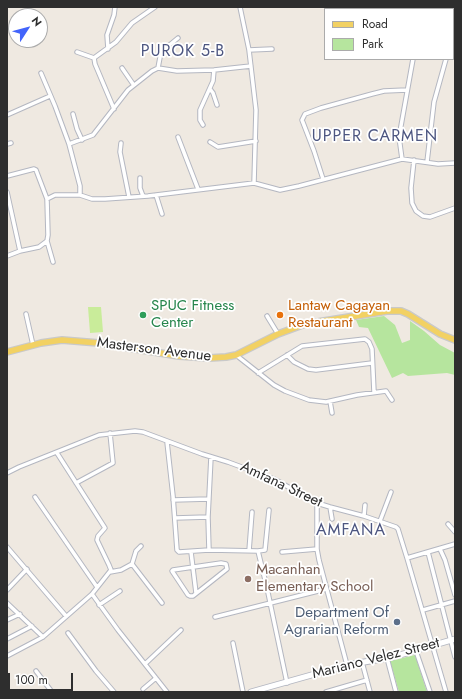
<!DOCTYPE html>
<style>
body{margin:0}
#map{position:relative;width:462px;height:699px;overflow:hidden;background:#efe9e1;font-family:Jost,sans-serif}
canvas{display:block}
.frame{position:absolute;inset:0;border:8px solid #2e2e2e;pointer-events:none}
.legend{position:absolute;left:324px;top:8px;width:130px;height:52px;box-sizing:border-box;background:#fff;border:1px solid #ababab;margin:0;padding:5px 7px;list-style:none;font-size:12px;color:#2e2e2e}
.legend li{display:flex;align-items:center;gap:8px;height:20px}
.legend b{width:20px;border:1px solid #ababab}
.north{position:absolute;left:8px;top:8px;width:40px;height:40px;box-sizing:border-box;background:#fff;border:1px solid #ababab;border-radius:50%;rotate:54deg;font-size:11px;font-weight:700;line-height:16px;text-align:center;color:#2e2e2e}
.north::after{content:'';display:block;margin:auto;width:14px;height:18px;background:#4264fb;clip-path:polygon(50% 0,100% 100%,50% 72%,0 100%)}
.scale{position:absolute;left:8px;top:673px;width:65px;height:18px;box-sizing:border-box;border:2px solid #2e2e2e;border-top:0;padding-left:5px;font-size:12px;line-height:14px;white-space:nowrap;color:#2e2e2e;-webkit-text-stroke:3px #fff;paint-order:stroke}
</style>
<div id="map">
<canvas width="462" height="699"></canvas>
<div class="frame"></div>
<ul class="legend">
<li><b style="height:5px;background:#f2d163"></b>Road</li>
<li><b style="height:11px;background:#b6e59e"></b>Park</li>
</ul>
<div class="north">N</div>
<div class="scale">100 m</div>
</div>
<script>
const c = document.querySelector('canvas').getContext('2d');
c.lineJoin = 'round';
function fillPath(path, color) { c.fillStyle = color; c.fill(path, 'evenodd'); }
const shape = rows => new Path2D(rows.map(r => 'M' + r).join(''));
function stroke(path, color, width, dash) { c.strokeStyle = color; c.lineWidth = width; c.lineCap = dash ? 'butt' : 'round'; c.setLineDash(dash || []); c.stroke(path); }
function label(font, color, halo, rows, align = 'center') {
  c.font = font + ' Jost,sans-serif'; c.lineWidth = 3.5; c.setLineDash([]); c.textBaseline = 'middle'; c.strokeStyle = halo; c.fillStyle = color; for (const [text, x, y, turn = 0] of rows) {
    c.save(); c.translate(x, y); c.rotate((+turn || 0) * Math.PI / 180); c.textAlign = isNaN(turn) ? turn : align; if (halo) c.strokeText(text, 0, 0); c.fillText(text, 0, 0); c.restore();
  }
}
fillPath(shape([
 [384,316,395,325,402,343,410,340,410,321,424,331,440,345,455,353,455,375,447,373,408,376,403,373,392,378,368,328,359,327,356,320],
 [415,655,427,692,399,692,390,661]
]), '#b6e59e');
fillPath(shape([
 [88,307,101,307,103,332,90,333]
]), '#c9ec9a');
const street = shape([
 [240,7,249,50,256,110,254,183],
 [108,49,107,35,114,15,115,7],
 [249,50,272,49],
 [77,52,94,58,95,64,114,109],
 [94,58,116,42,132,23,155,7],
 [122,68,133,84],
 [158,68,161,52,178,38],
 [41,73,55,106,69,144,80,186,80,195],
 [210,89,213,93,217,105],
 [73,114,77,129,82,140],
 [7,115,50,96],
 [203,125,200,120,200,110,213,81,214,70],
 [178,137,198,189],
 [210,142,218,147,256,141],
 [121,143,120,152,129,197],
 [7,144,11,143],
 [69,144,93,135,128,90,152,71,158,68,177,71,214,70,251,66],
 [402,159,399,137,413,59],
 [414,160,411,188,412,203,416,211,423,216,430,217,455,208],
 [427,162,434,102,446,59],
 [7,176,34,169,36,170,47,199],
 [140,178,140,188,143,196],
 [323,179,314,151,302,120,305,114,321,108,372,94,384,91,407,90],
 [7,192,20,251],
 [156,195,162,214],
 [47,241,53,262],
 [7,256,20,251,39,247,47,241,48,235,47,199,55,195,80,195,92,199,105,199,148,196,254,183,280,190,299,186,402,159,438,164,455,163],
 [26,314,33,345],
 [267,316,278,334],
 [236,355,274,385,285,391,309,400,326,402,357,395,386,391,392,400],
 [287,355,294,362,308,369,316,370,372,363],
 [258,373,302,346,365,339,369,342,372,349,374,392],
 [330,401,332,413],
 [167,442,173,496,177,550,179,552,209,550,258,551,265,550,269,510],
 [7,473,19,467,99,435,135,431,143,432,202,454,228,462,274,479,317,503,330,507,364,516,396,527,398,529,407,558,446,692],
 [76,483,113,463,110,433],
 [35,497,97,587],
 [173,500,209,499],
 [317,503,317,549,319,560,347,665],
 [330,507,332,519],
 [364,516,365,505],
 [175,518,208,517],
 [380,521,391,492],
 [448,524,455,532],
 [7,547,66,616],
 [440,549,445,560,455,595],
 [209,550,208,517,211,457],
 [249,551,252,512],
 [258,551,267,588,287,683],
 [191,552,196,593],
 [282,552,317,549],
 [428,552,455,657],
 [407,558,455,544],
 [221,563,226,564,227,569,193,596,190,596,188,595,172,571,173,570,221,563],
 [132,564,162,603],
 [110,572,121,570,132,564,136,551,141,546],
 [7,590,27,569],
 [92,594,118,630,167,692],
 [7,603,43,637],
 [99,605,120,591],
 [423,610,455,601],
 [215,617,326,589],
 [7,620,20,614],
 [68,633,96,671,114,692],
 [7,639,32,626],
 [233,643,243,692],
 [416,651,430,692],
 [7,656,43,637,92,594,111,570,109,565,97,540,98,536,105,528,57,453],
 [387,658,396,692],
 [362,662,370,692],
 [145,664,181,630],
 [36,671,52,692],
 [143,689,156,678],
 [326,692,367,680]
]);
const secondary = shape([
 [251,692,347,665,393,657,455,639]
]);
const primary = shape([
 [7,352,41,343,62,340,99,343,179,356,209,358,226,357,236,355,278,334,305,324,387,311,401,311,408,314,440,334,455,340]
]);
stroke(street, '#b4b7c1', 5.5);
stroke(secondary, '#b4b7c1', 7);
stroke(primary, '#c9c9c9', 8);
stroke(street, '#fff', 3.5);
stroke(secondary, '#fff', 5);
stroke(primary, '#f2d163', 5.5);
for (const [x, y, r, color] of [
 [143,315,4,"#2e9e5b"],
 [280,315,4,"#e8710a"],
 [248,579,4,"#8d6e63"],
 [397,622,4,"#5c6f8a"]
]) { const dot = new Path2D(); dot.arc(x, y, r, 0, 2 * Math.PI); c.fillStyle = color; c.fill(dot); stroke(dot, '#fff', 1.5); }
label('15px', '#27864d', '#fff', [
 ["SPUC Fitness",151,306],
 ["Center",151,323]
], 'left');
label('15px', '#c56008', '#fff', [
 ["Lantaw Cagayan",288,306],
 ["Restaurant",288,323]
], 'left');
label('15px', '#2e2e2e', '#fff', [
 ["Masterson Avenue",154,350,7],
 ["Amfana Street",281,485,25],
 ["Mariano Velez Street",376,659,-14]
]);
label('15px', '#785e54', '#fff', [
 ["Macanhan",256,570],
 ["Elementary School",256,587]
], 'left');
label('15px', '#4e5e75', '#fff', [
 ["Department Of",389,613],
 ["Agrarian Reform",389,630]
], 'right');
c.letterSpacing = '1px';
label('16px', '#4d5680', '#fff', [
 ["PUROK 5-B",183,52],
 ["UPPER CARMEN",375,137],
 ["AMFANA",351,531]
]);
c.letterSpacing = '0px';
</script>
